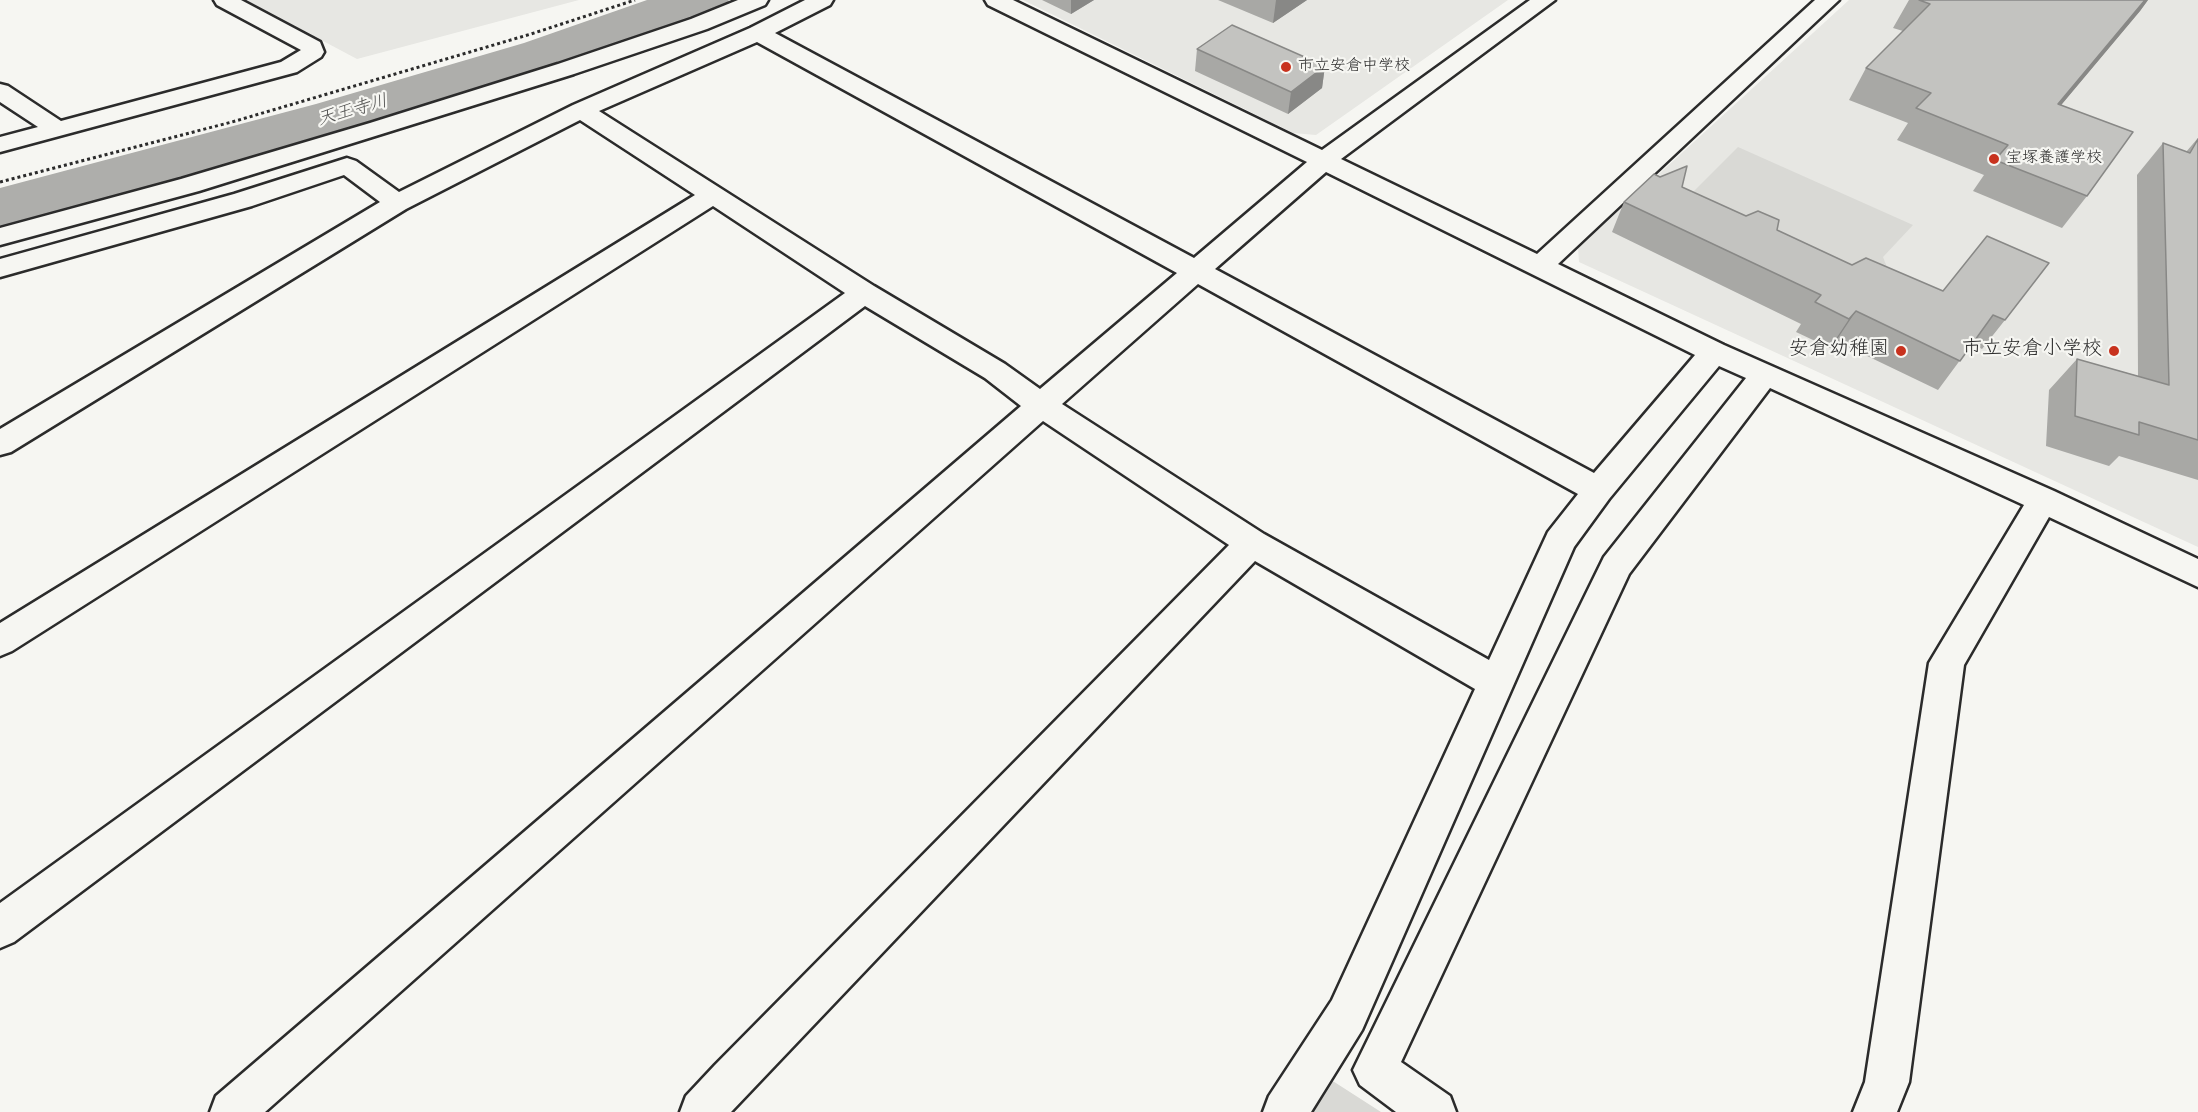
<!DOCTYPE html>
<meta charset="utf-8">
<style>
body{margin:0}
canvas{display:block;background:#f6f6f2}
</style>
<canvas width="2198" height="1112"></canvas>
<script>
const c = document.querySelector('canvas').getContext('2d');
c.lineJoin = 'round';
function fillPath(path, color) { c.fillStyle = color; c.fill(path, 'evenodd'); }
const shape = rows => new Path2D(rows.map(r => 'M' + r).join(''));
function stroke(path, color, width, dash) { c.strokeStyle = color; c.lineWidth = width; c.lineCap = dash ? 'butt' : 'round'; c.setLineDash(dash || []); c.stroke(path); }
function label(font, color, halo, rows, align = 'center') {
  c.font = font + ' Kalam,"Klee One",sans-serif'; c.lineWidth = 4.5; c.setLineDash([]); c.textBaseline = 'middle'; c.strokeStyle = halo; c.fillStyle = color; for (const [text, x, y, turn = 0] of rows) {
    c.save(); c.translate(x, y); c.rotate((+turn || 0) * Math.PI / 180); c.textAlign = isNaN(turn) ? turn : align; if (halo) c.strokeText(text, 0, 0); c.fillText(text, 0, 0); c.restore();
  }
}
fillPath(shape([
 [246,0,579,0,357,59],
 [1023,0,1508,0,1316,135,1293,133],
 [1849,0,2198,0,2198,547,1579,262,1578,248]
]), '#e7e7e3');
fillPath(shape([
 [1738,147,1913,225,1883,257,1895,288,1679,206],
 [1325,1076,1381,1112,1304,1112]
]), '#d9d9d5');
fillPath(shape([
 [647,0,729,0,721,12,566,67,360,130,0,230,0,188,316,104,524,43,647,0]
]), '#aeaeab');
const minor = shape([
 [214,0,241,0,320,42,324,52,321,57,297,72,0,152,0,137,38,127,0,102,0,84,8,86,61,121,281,62,301,50,217,5,214,0],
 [738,0,768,0,765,5,707,29,574,74,199,191,0,245,0,228,181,179,370,123,558,64,691,19,738,0],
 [805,0,833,0,830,5,775,33,1194,258,1307,162,988,5,985,0,1013,0,1322,150,1530,0,1555,0,1341,159,1537,254,1815,0,1839,0,1558,264,1724,345,2054,491,2198,559,2198,587,2049,517,1964,665,1909,1082,1897,1112,1853,1112,1865,1082,1929,663,2024,505,1770,388,1629,574,1401,1062,1450,1096,1456,1112,1396,1112,1360,1085,1353,1070,1604,557,1746,378,1719,366,1609,499,1574,547,1362,1030,1311,1112,1263,1112,1269,1096,1332,1000,1475,689,1255,561,731,1112,680,1112,686,1096,715,1065,1229,545,1043,421,265,1112,210,1112,216,1096,1021,406,985,378,865,306,14,942,0,948,0,903,845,293,713,206,12,651,0,656,0,623,695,195,580,120,406,209,11,452,0,455,0,429,380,202,344,175,252,206,0,277,0,259,234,194,347,158,356,161,399,192,573,105,750,28,805,0],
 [757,42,1177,273,1040,389,1005,364,874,286,599,111,757,42],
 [1326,172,1695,355,1594,473,1215,269,1326,172],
 [1198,284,1578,494,1548,532,1489,660,1264,534,1062,404,1198,284]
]);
stroke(minor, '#2b2b2b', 5);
stroke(shape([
 [0,182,232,122,531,34,635,0]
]), '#2b2b2b', 3, [3, 3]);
fillPath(minor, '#f6f6f2');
fillPath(shape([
 [1042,0,1094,0,1071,14],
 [1218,0,1307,0,1273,23],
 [1909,0,2148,0,2140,11,2061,105,2087,196,2062,228,1973,191,1984,175,1897,140,1908,123,1849,100,1866,68,1903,31,1893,28],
 [1197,49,1325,66,1322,88,1288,114,1195,71],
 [2198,138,2198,480,2119,456,2109,466,2046,446,2049,390,2077,359,2138,376,2137,175,2163,143,2186,152],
 [1682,187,1852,265,1866,258,2005,320,1982,349,1972,344,1938,390,1836,341,1830,348,1796,332,1801,324,1612,232,1624,202]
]), '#a8a8a5');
fillPath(shape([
 [1071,0,1094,0,1071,14],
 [1276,0,1307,0,1273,23],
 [2145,0,2148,0,2140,11,2036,135,2058,104],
 [1325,66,1322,88,1288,114,1291,92],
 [1856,311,1836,341,1830,348,1849,319]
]), '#888886');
const building = shape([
 [1919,0,2145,0,2058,104,2133,132,2087,196,1995,160,2008,145,1916,108,1931,93,1866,68,1930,4,1919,0],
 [1232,25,1325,66,1291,92,1197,49,1232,25],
 [2198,139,2198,440,2139,422,2139,435,2075,416,2077,359,2169,385,2163,143,2190,153,2198,139],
 [1687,166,1682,187,1746,216,1758,211,1779,220,1777,230,1852,265,1866,258,1943,291,1987,236,2049,263,2005,320,1993,315,1960,361,1856,311,1849,319,1815,302,1821,295,1624,202,1654,174,1660,177,1687,166]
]);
fillPath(building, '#c3c3c0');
stroke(building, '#888886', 1.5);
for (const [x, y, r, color] of [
 [1286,67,6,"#c8321e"],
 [1994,159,6,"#c8321e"],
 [1901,351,6,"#c8321e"],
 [2114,351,6,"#c8321e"]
]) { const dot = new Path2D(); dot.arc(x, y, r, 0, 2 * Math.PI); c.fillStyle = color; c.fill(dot); stroke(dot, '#f6f6f2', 2); }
label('16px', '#2b2b2b', '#f6f6f2', [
 ["市立安倉中学校",1298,67],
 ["宝塚養護学校",2006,159]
], 'left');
label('italic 18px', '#525251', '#f6f6f2', [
 ["天王寺川",353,112,-16]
]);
label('20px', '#2b2b2b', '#f6f6f2', [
 ["安倉幼稚園",1889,351],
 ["市立安倉小学校",2102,351]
], 'right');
</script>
